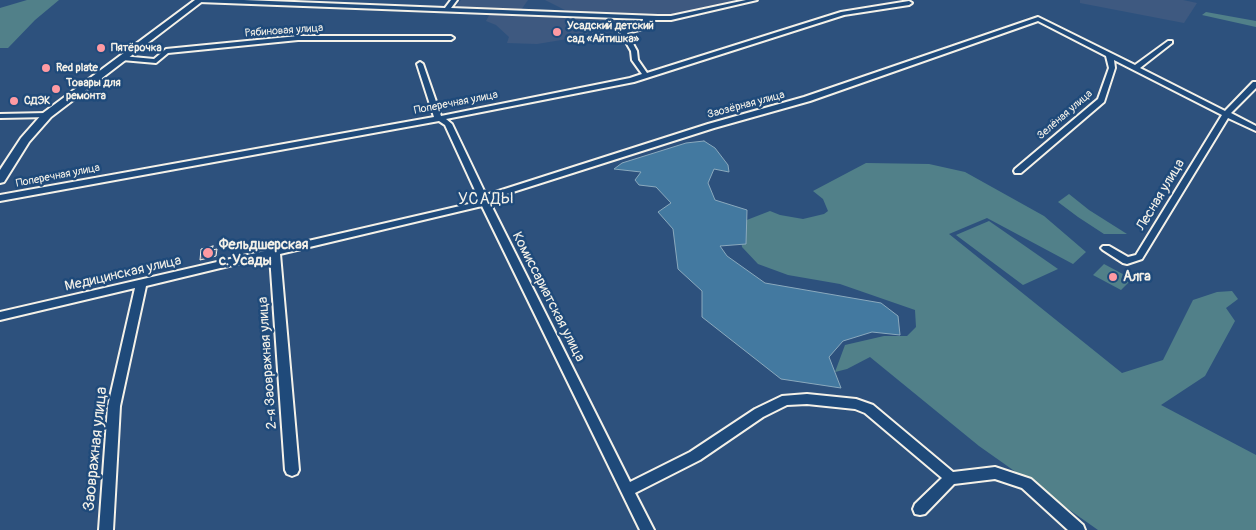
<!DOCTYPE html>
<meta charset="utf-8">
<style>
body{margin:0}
canvas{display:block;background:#2d517d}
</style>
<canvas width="1256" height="530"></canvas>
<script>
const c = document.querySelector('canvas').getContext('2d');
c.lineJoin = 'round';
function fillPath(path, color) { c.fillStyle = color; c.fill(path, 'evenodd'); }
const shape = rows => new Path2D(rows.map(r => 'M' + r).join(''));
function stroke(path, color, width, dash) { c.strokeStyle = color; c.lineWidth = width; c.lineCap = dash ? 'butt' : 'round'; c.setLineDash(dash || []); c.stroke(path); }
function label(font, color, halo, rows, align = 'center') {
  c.font = font + ' Pangolin,sans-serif'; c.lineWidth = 5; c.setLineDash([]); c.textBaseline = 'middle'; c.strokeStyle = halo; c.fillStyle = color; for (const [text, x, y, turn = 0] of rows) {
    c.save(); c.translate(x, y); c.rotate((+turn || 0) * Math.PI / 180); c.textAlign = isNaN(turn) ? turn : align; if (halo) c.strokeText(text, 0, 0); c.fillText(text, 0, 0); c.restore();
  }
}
fillPath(shape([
 [461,0,528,0,521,10,455,8],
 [545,0,732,0,740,2,663,17,571,13],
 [1080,0,1183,0,1197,3,1184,23,1080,3],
 [491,12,643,19,640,27,537,44,507,43,509,37,496,25,486,21]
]), '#3e5980');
fillPath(shape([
 [27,0,59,0,35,20,8,48,0,48,0,8],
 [1206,12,1256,21,1256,27,1202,15],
 [866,163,929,164,965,172,1044,216,1086,252,1073,264,987,218,949,234,1122,373,1163,360,1193,300,1217,292,1232,291,1238,299,1226,308,1235,321,1205,376,1161,405,1256,455,1256,530,1098,530,979,446,870,357,847,369,835,372,845,345,884,336,907,336,916,327,915,310,840,284,788,275,758,264,742,247,739,223,770,211,780,215,803,219,824,214,828,211,823,199,813,191],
 [1069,194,1089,210,1127,234,1104,234,1078,217,1058,202],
 [989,221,1058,269,1023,285,956,235],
 [1104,264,1132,279,1121,290,1093,275]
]), '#518089');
const water = shape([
 [704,141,715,148,728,165,729,172,714,169,708,183,715,200,747,210,746,244,720,246,727,256,765,283,881,303,898,316,900,335,872,332,843,341,829,357,841,388,781,379,702,317,702,291,678,269,673,229,658,212,671,203,656,187,639,185,635,180,641,172,614,169,622,163,686,143,704,141]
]);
fillPath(water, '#4379a0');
stroke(water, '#8aa9bd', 1);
const building = shape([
 [213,246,212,250,217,249,216,256,200,260,201,249,213,246]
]);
fillPath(building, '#656d87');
stroke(building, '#f4f1e8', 1);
const street = shape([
 [196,0,244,0,445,8,451,0,457,0,451,8,658,16,671,16,746,0,757,0,671,20,649,20,647,28,627,33,637,51,638,60,647,73,841,12,909,1,912,3,909,5,844,15,634,82,446,119,452,124,486,195,708,124,804,97,1038,17,1135,65,1168,41,1172,41,1172,43,1140,68,1225,111,1253,82,1256,82,1256,88,1231,113,1256,126,1256,131,1228,118,1142,259,1127,264,1123,263,1103,250,1101,248,1103,246,1109,246,1128,257,1136,255,1222,115,1114,60,1115,68,1104,102,1021,173,1015,173,1014,171,1015,169,1098,99,1109,68,1106,56,1038,21,810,101,714,128,494,198,489,201,630,482,690,452,755,409,782,396,807,394,856,399,873,405,953,472,995,467,1031,479,1083,525,1085,530,1068,530,1022,488,995,479,954,484,925,514,920,515,915,514,913,509,915,504,942,478,865,413,855,409,807,404,787,405,763,417,700,460,635,493,654,530,640,530,482,206,280,254,299,470,297,474,292,476,287,474,285,470,270,256,146,286,120,406,113,530,99,530,108,406,135,288,0,320,0,312,473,203,479,199,445,125,439,121,0,201,0,195,434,117,417,64,420,62,423,64,441,116,630,78,642,74,632,60,631,51,620,32,642,26,643,19,199,2,196,0],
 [298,36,451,36,454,38,451,40,298,40,168,53,156,63,122,60,119,58,122,56,154,59,166,49,298,36],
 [47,113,51,115,50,117,0,118,0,114,47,113]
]);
const secondary = shape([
 [195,0,204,0,51,117,29,142,4,182,0,183,0,170,21,138,43,113,195,0]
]);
stroke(street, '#f4f1e8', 4);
stroke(secondary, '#f4f1e8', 4);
fillPath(street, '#1f4a7a');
fillPath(secondary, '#1f4a7a');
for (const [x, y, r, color] of [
 [557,32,5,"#ff9aa2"],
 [101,48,5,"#ff9aa2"],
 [46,68,5,"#ff9aa2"],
 [56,89,5,"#ff9aa2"],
 [14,101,5,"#ff9aa2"],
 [208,253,6,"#ff9aa2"],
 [1113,277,5,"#ff9aa2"]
]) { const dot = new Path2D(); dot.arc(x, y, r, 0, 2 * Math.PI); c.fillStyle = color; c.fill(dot); stroke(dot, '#1f4a7a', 2); }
label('bold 11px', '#f4f1e8', '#1f4a7a', [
 ["Усадский детский",567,26],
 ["сад «Айтишка»",567,39],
 ["Пятёрочка",111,48],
 ["Red plate",56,68],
 ["Товары для",66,83],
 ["ремонта",66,96],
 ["СДЭК",24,101]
], 'left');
label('11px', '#f4f1e8', '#1f4a7a', [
 ["Рябиновая улица",284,31,-4],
 ["Поперечная улица",456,103,-11],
 ["Заозёрная улица",746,105,-15],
 ["Зелёная улица",1065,115,-41],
 ["Поперечная улица",58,176,-11]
]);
label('14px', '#f4f1e8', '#1f4a7a', [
 ["Лесная улица",1161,195,-59],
 ["Медицинская улица",123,274,-13],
 ["Комиссариатская улица",548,297,63],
 ["2-я Заовражная улица",268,363,-94]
]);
label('bold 14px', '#f4f1e8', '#1f4a7a', [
 ["Фельдшерская",219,245],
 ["с. Усады",219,261],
 ["Алга",1123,277]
], 'left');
c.letterSpacing = '1px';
label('16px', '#f4f1e8', '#1f4a7a', [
 ["УСАДЫ",486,200]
]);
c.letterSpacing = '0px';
label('16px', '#f4f1e8', '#1f4a7a', [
 ["Заовражная улица",96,449,-84]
]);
</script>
